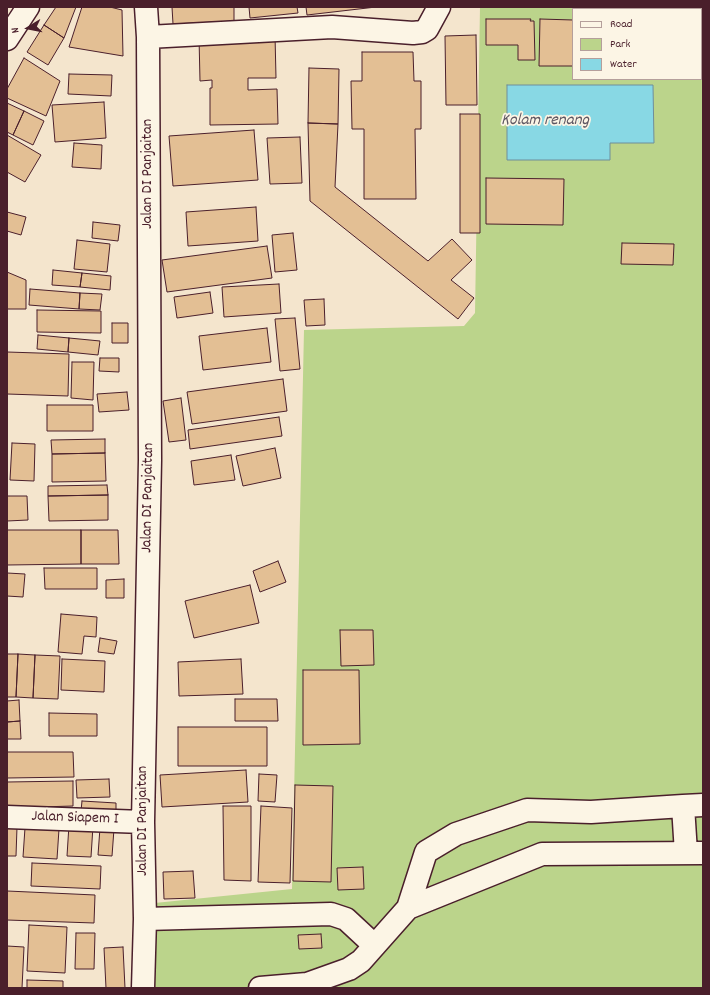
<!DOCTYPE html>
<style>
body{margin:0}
#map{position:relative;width:710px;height:995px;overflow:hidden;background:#f4e5cd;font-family:Dekko,sans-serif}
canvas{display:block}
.frame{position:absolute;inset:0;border:8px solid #4a1f2b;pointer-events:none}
.legend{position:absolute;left:572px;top:8px;width:130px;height:72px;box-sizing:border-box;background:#fcf5e5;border:1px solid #b59f9b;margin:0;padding:5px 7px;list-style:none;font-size:12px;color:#4a1f2b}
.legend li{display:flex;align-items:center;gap:8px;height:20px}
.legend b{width:20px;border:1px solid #b59f9b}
.north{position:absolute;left:8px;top:8px;width:40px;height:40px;-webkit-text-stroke:3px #fcf5e5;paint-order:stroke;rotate:260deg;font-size:11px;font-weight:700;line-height:16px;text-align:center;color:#4a1f2b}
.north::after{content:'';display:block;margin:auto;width:14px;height:18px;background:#4a1f2b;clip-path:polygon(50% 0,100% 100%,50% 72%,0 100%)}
</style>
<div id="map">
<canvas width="710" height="995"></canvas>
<div class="frame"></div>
<ul class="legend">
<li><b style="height:5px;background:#fcf5e5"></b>Road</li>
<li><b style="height:11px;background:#bbd48b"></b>Park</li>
<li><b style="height:11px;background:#88d8e4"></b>Water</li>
</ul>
<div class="north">N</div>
</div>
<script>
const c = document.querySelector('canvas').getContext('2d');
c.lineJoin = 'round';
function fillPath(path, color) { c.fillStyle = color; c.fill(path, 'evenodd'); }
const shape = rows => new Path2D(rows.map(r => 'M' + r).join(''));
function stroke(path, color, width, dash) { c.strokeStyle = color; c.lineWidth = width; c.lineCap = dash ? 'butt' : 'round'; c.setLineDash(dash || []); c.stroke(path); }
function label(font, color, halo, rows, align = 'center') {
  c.font = font + ' Dekko,sans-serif'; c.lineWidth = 3.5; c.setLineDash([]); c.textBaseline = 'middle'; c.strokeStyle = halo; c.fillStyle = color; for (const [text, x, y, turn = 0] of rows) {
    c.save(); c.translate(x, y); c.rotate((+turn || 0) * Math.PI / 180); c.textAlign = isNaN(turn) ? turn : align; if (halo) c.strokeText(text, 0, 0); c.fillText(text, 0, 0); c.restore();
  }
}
fillPath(shape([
 [480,7,703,7,703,988,145,988,145,904,292,889,304,330,464,326,475,313],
 [573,9,701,9,701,79,573,79]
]), '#bbd48b');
const water = shape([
 [507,85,653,85,654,143,610,143,610,160,507,160,507,85]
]);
fillPath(water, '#88d8e4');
stroke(water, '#6f8e9a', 1);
const building = shape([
 [56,7,76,7,64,38,44,25,56,7],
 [82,7,110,7,122,10,123,56,69,47,82,7],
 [172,7,234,7,234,21,173,24,172,7],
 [249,7,297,7,298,13,250,18,249,7],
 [306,7,376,7,307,15,306,7],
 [638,7,683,7,683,9,638,9,638,7],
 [486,19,531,19,530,21,534,21,535,60,518,60,518,45,486,45,486,19],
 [540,19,573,20,573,66,539,66,540,19],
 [44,25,64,38,48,65,27,52,44,25],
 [275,35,276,78,248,78,248,90,277,89,278,124,210,125,210,88,212,88,212,80,200,81,199,37,275,35],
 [476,35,477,105,446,105,445,36,476,35],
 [362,52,413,52,414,81,421,81,421,129,415,129,416,199,364,199,364,129,352,129,351,81,362,81,362,52],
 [24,58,60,81,46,116,7,98,7,89,24,58],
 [309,68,339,69,338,124,308,123,309,68],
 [69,74,112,75,111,96,68,94,69,74],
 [104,102,106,138,55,142,52,105,104,102],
 [7,103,24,111,13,135,7,132,7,103],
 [24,111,44,121,33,145,13,135,24,111],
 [460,114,480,114,480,233,460,233,460,114],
 [308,123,338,124,335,187,428,261,452,239,472,260,451,280,474,298,458,319,310,201,308,123],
 [254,130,258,180,173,186,169,136,254,130],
 [7,135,41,155,25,182,7,172,7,135],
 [300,137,302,183,270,184,267,138,300,137],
 [74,143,102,145,101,169,72,167,74,143],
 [486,178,564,179,563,225,486,224,486,178],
 [256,207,258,241,188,246,186,212,256,207],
 [7,212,26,217,21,235,7,231,7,212],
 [93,222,120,225,118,241,92,238,93,222],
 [293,233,297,270,275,272,272,235,293,233],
 [77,240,110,244,107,272,74,269,77,240],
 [622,243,674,244,673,265,621,264,622,243],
 [267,246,272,278,167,292,162,260,267,246],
 [53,270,82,273,80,287,52,285,53,270],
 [7,272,26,280,26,309,7,309,7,272],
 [82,273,111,276,110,290,80,287,82,273],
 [279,284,281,313,224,317,222,287,279,284],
 [30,289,80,293,79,309,29,305,30,289],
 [210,292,213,313,177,318,174,297,210,292],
 [80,293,102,294,100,310,79,309,80,293],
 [324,299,325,325,306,326,304,300,324,299],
 [37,310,101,311,101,333,37,332,37,310],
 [295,318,300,369,280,371,275,319,295,318],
 [112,323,128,323,128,343,112,343,112,323],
 [267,328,271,362,203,370,199,336,267,328],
 [38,335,69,338,68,352,37,349,38,335],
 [69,338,100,341,98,355,68,352,69,338],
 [7,352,69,354,68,396,7,394,7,352],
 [100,358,119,358,119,372,99,371,100,358],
 [72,362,94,362,93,400,71,398,72,362],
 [283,379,287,411,192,424,187,392,283,379],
 [127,392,129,410,99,412,97,394,127,392],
 [181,398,186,440,169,442,163,401,181,398],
 [47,405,93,405,93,431,47,431,47,405],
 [279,417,282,436,190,449,188,430,279,417],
 [105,439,105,453,52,454,51,440,105,439],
 [12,443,35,444,34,481,10,480,12,443],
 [275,448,281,478,243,486,236,456,275,448],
 [105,453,106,481,52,482,52,454,105,453],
 [231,455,235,480,194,485,191,461,231,455],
 [107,485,108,495,48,496,48,486,107,485],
 [108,495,108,520,49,521,48,496,108,495],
 [7,496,27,496,28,520,7,521,7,496],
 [7,530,81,530,81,564,7,565,7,530],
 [81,530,118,530,119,564,81,564,81,530],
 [278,561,286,582,260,592,253,571,278,561],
 [44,568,97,568,97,589,45,589,44,568],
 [7,573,25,574,23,597,7,596,7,573],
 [124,579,124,598,106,598,106,580,124,579],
 [250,585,259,623,194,638,185,601,250,585],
 [61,614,97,617,96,637,84,636,82,654,58,652,61,614],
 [340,630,373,630,374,665,341,666,340,630],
 [100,638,117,641,114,654,98,652,100,638],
 [7,654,18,654,16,697,7,697,7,654],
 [18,654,35,655,33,698,16,697,18,654],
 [35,655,60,656,58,699,33,698,35,655],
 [62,659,105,661,104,692,61,690,62,659],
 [241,659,243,694,179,696,178,662,241,659],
 [303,670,359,670,360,744,303,745,303,670],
 [235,699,277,699,278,721,235,721,235,699],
 [19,700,20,721,7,722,7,701,19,700],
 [49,713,97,714,97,736,49,736,49,713],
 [20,721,21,739,7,739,7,722,20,721],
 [178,727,267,727,267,766,178,766,178,727],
 [7,752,73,752,74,777,7,778,7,752],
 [246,770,248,802,162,807,160,775,246,770],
 [259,774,277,775,275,802,258,801,259,774],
 [109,779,110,797,77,798,76,780,109,779],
 [73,781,73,806,7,808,7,782,73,781],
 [295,785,333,786,331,882,293,881,295,785],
 [82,801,116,803,116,813,81,811,82,801],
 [223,806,251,806,251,881,224,880,223,806],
 [261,806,292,808,290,883,258,882,261,806],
 [69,825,93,826,91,857,67,856,69,825],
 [7,826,17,827,16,856,7,856,7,826],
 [25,828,59,829,57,859,23,857,25,828],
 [100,828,114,829,112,856,98,855,100,828],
 [32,863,101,866,100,889,31,886,32,863],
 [363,867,364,889,338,890,337,868,363,867],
 [193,871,195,898,164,899,163,872,193,871],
 [7,891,95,895,94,923,7,920,7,891],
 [29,925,67,927,65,973,27,971,29,925],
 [76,933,95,933,94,969,75,969,76,933],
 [321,934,322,948,299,949,298,935,321,934],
 [7,946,24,947,22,988,7,988,7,946],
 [123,947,125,988,100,988,106,988,104,948,123,947],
 [27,980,63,981,63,988,27,988,27,980]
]);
fillPath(building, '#e3bf94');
stroke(building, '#4a1f2b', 1);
const minor = shape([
 [148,37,332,27,413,33,422,32,427,29,439,7],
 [683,806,703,805],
 [7,817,143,822],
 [408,908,426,852,456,834,527,810,591,812,683,806,686,853],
 [145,919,331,914,346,919,374,945],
 [143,988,145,919,143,822,150,460,148,37,146,7],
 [260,988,307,984,349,969,361,961,408,908,542,854,703,853]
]);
const major = shape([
 [7,39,28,7]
]);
stroke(minor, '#4a1f2b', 25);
stroke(major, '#4a1f2b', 25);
stroke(minor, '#fcf5e5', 22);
stroke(major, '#fcf5e5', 22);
label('16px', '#4a1f2b', '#fcf5e5', [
 ["Jalan DI Panjaitan",149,174,-90],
 ["Jalan DI Panjaitan",149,498,-89],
 ["Jalan Siapem I",75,819,2],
 ["Jalan DI Panjaitan",144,821,-90]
]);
label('italic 17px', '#5d5662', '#fcf5e5', [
 ["Kolam renang",545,122]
]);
</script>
